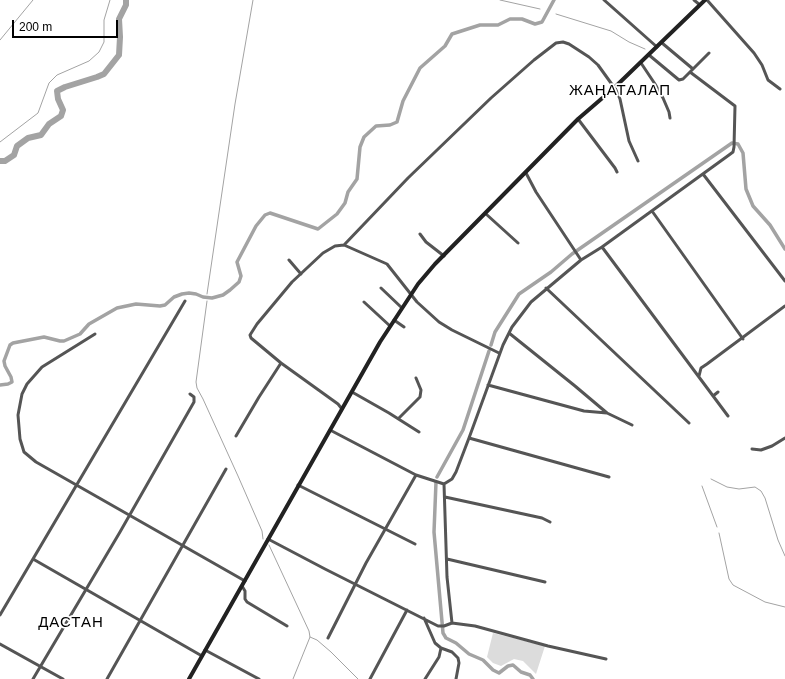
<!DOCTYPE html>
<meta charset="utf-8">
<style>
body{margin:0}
#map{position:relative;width:785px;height:679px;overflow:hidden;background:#fff;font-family:Helvetica,sans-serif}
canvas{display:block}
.scale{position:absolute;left:12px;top:20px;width:106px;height:18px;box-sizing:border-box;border:2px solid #000;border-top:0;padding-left:5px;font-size:12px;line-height:14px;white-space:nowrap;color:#000;-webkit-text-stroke:3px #fff;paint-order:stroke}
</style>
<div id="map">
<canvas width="785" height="679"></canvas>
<div class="scale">200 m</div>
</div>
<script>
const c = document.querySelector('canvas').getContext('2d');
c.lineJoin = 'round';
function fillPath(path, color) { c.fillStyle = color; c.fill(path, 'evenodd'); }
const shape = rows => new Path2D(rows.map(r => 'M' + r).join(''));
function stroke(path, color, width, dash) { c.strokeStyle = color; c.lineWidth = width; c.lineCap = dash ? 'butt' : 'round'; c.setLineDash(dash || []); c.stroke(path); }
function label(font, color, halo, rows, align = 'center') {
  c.font = font + ' Helvetica,sans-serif'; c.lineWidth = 3.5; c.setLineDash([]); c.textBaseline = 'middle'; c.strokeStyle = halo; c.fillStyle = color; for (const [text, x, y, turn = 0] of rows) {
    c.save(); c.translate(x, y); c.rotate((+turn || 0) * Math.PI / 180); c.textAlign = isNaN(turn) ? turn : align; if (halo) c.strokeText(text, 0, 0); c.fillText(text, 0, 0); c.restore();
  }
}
fillPath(shape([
 [493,633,545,646,536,674,523,661,514,659,501,666,493,663,487,657]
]), '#dcdcdc');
stroke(shape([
 [500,0,540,9],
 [556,14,611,31,629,42,645,49],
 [0,40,33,0],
 [0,142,38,113,49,83,57,75,89,61,99,52,104,42,104,20,110,0],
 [207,294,235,104,253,0],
 [207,301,196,382,197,388,203,399,238,476,262,531,263,539],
 [711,479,727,487,739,489,755,487,761,491,765,498,778,540,785,556],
 [702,486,717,527],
 [719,533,729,579,733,585,765,602,785,607],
 [269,545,309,631,310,637,293,679],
 [310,637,317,640,331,652,358,679]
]), '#a3a3a3', 1);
stroke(shape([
 [491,345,495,332,519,294,551,272,572,254,732,143,738,144,743,153,746,189,753,206,770,225,785,249],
 [0,385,8,384,12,382,11,377,5,366,4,361,10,345,13,343,44,337,60,341,64,341,80,334,89,324,117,308,136,304,160,306,165,305,174,297,182,294,189,293,196,294,203,297,212,298,223,295,230,290,239,282,241,276,237,262,256,226,265,215,270,213,318,229,337,214,345,203,348,192,357,179,360,147,364,137,376,126,390,125,397,122,403,101,420,68,445,46,452,34,480,25,498,25,510,19,522,19,535,24,542,22,554,0],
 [437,477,463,430,489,351],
 [436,482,434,532,443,633,446,638,456,643,469,654,483,660,493,670,499,673,508,666,513,665,521,672,530,675,533,679]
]), '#a3a3a3', 3.5);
stroke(shape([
 [0,161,5,161,14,155,17,146,28,138,41,135,49,124,61,116,63,110,58,99,57,91,65,87,97,77,104,74,119,55,120,37,119,19,126,5,126,0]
]), '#a3a3a3', 6);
stroke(shape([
 [604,0,657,47],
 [694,0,700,5],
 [707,0,754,53,762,65,768,80,780,89],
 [662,43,693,69],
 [649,55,679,80,683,79,709,53],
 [641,63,655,84,663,98,669,112,670,118],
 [578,119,615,168,617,172],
 [526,173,536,192,581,260],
 [703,174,785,281],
 [652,211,743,339],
 [486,214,518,243],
 [420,234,426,242,444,256],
 [344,245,408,178,491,98,534,60,556,43,563,42,569,44,589,57,598,65,616,90,620,99,629,141,638,161],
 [602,247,728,416],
 [289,260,301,274],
 [381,288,402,308],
 [546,288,689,423],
 [364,302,390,326],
 [394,320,404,327],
 [509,333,575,386,607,413],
 [95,334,42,367,27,384,22,394,18,415,20,439,24,452,36,462,245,581],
 [699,376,701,368,707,364,785,306],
 [488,385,584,411,607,413,632,425],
 [352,392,389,413,419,432],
 [713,396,718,392],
 [342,409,338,404,281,363,251,338,250,335,257,324,292,282,323,253,335,246,344,245,387,264,417,302,439,322,452,330,499,353],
 [399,418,420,397,421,390,416,378],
 [330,430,416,475,444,484],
 [236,436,259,397,281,363],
 [469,438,609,477],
 [752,449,761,450,772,446,785,438],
 [444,484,452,479,456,472,469,438,503,345,512,327,531,302,581,260,602,247,729,155,733,152,734,147,735,106,690,72],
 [444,484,447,577,452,623],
 [298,485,415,544],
 [445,497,542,518,550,522],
 [268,539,325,569,438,626,444,626,452,623,475,626,548,646,606,659],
 [33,559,202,656],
 [447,559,545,582],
 [242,586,245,591,245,599,247,602,287,626],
 [0,615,185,301],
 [424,618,435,643,441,648,452,652,458,658,459,663,456,679],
 [328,638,366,563,416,475],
 [0,644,63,679],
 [205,650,259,679],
 [33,679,120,532,194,402,194,397,190,394],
 [107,679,226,469],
 [370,679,407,610],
 [425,679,439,657,441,648]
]), '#555', 3);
stroke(shape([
 [189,679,380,342,418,284,435,264,578,119,614,88,705,0]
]), '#222', 4);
c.letterSpacing = '1px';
label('15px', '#000', '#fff', [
 ["ЖАҢАТАЛАП",620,91],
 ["ДАСТАН",71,623]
]);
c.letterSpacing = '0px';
</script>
